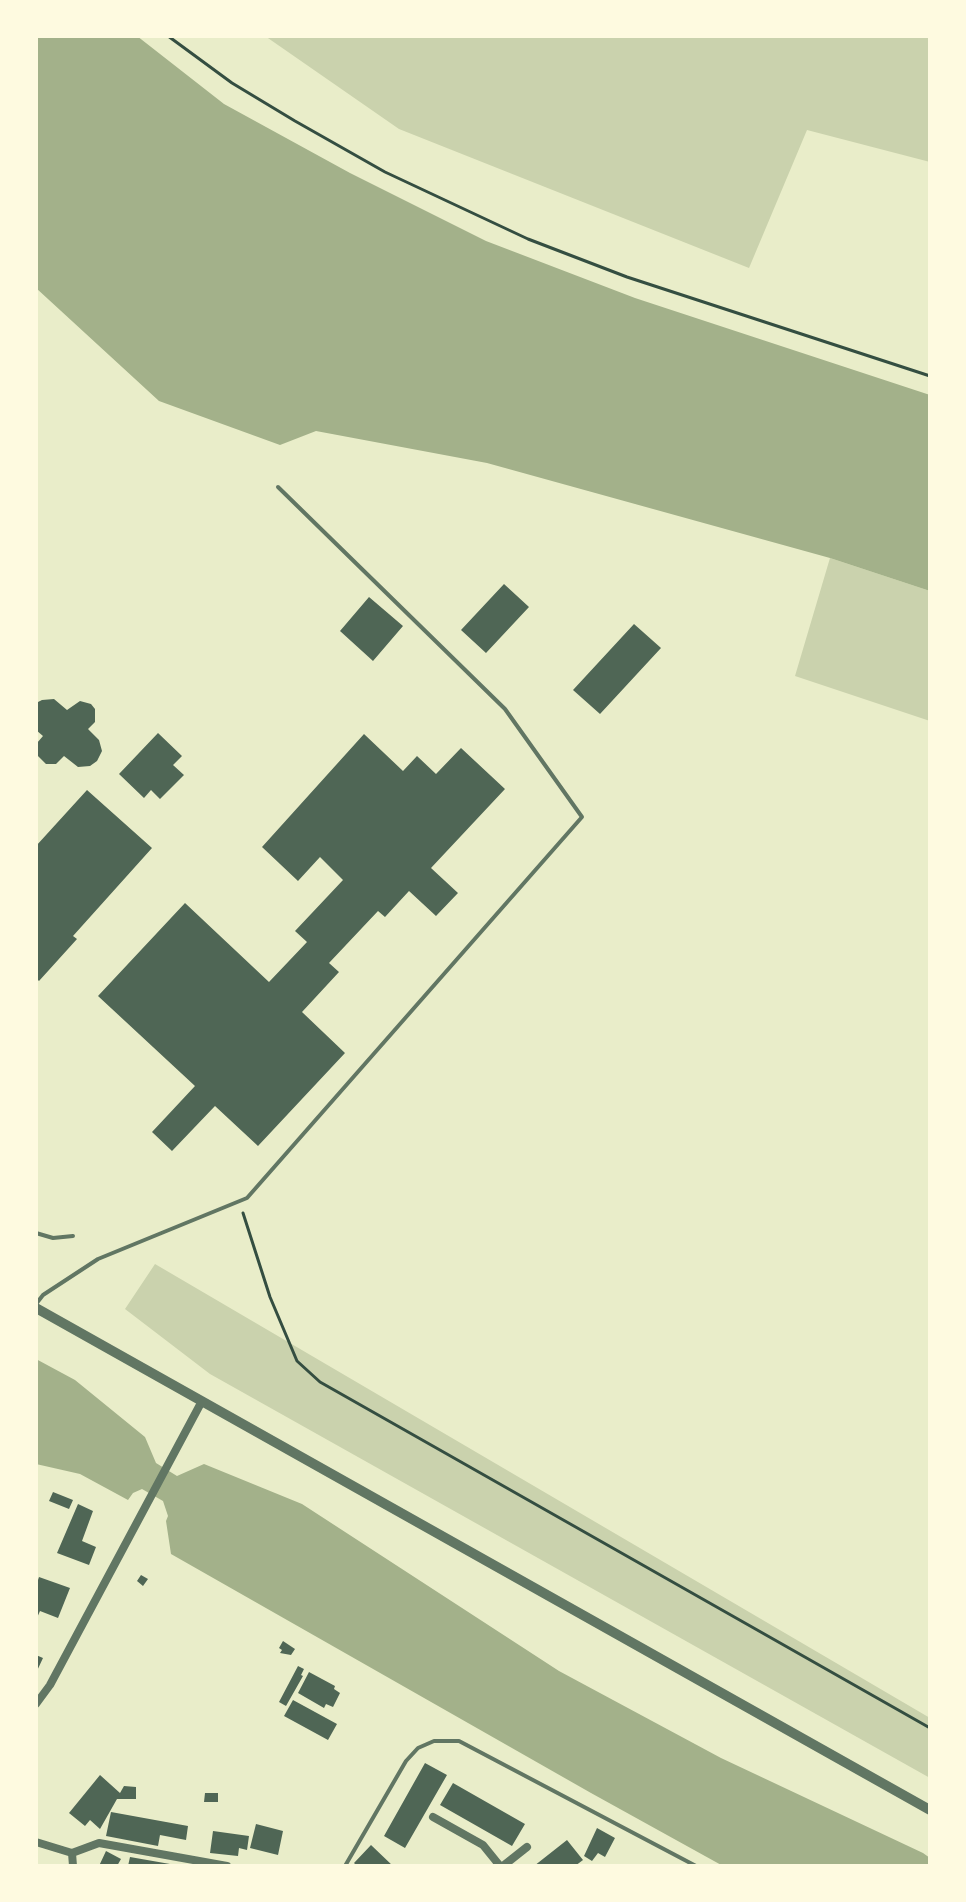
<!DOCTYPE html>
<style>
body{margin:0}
#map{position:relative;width:966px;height:1902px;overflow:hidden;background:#e9edc9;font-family:"Archivo Narrow",sans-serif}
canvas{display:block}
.frame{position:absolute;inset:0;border:38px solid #fefae0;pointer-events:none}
</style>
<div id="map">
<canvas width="966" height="1902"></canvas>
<div class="frame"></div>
</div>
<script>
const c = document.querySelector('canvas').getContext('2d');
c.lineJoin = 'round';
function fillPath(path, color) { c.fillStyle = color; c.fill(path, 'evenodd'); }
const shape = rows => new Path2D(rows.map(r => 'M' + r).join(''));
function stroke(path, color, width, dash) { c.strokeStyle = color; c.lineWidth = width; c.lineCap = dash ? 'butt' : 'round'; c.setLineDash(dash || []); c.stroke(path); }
fillPath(shape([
 [265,36,930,36,930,162,807,130,749,268,399,129],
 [830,558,930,591,930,721,795,676],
 [155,1264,930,1718,930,1778,210,1374,125,1309]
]), '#cad2ad');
fillPath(shape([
 [36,36,137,36,224,104,350,173,486,241,635,298,930,395,930,591,830,558,487,463,316,431,280,445,159,401,36,288],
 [36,1359,75,1380,145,1437,156,1463,177,1476,204,1464,302,1504,559,1671,721,1758,923,1853,930,1858,930,1866,723,1866,591,1793,171,1554,166,1521,168,1516,163,1501,142,1489,133,1493,128,1500,80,1474,36,1464]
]), '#a3b18a');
fillPath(shape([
 [504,584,529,607,486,653,461,630],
 [369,597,403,626,373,661,340,631],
 [634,624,661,648,600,714,573,690],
 [54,699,67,710,80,701,91,704,95,709,95,722,88,729,99,740,102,751,97,761,90,766,78,767,64,756,56,764,46,764,37,755,37,743,43,736,36,730,36,703,42,700],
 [158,733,182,756,173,765,184,775,160,799,151,790,144,798,119,774],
 [364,734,403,771,417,756,436,774,461,748,505,789,431,868,458,893,436,916,409,891,385,917,378,911,329,963,339,972,302,1012,345,1053,258,1146,215,1106,172,1151,152,1132,195,1086,98,996,185,903,269,982,307,942,295,931,343,880,320,857,298,881,262,847],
 [87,790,152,848,73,936,77,939,39,981,36,978,36,846],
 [53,1492,73,1500,69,1509,49,1501],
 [78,1504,93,1511,82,1541,96,1547,89,1565,57,1553],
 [141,1575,148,1579,143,1586,137,1581],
 [39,1577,70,1588,58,1618,40,1611,36,1620,36,1586],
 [283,1641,295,1649,291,1655,280,1653,282,1650,279,1648],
 [36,1655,43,1658,36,1673],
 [298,1666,304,1669,301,1675,303,1676,286,1706,279,1702],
 [309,1672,335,1686,334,1689,340,1693,333,1707,326,1704,324,1708,298,1693],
 [293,1700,337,1724,328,1740,284,1716],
 [425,1763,447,1775,405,1848,384,1836],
 [100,1775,120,1793,124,1786,136,1787,136,1799,117,1799,100,1829,90,1820,85,1826,69,1813],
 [453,1783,525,1824,512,1846,440,1805],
 [205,1793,218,1793,218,1802,204,1802],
 [111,1812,188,1826,186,1840,160,1835,158,1846,106,1836],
 [256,1824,283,1831,278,1855,250,1848],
 [597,1828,615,1838,605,1857,598,1853,592,1861,584,1856],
 [213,1831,249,1836,247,1850,239,1848,238,1856,210,1853],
 [567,1840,583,1860,575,1866,534,1866],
 [371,1845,393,1866,357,1866,354,1863],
 [106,1851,121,1859,117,1866,99,1866],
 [130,1857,170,1864,170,1866,128,1866]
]), '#4f6655');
stroke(shape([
 [168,36,232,83,295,121,385,172,528,239,627,277,930,376],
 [243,1213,270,1297,297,1361,320,1382,930,1728]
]), '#344e41', 3);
stroke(shape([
 [36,1233,53,1238,73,1236],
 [36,1304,43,1295,98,1259,247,1198,582,817,505,709,278,487],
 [345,1866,406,1761,418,1748,434,1741,459,1741,696,1866]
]), '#617663', 4);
stroke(shape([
 [36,1704,50,1685,202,1401],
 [433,1817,483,1845,500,1866],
 [36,1842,72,1853,99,1843,227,1866],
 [72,1853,73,1866],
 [503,1866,527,1847]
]), '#617663', 8);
stroke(shape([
 [36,1308,930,1810]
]), '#617663', 10);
</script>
